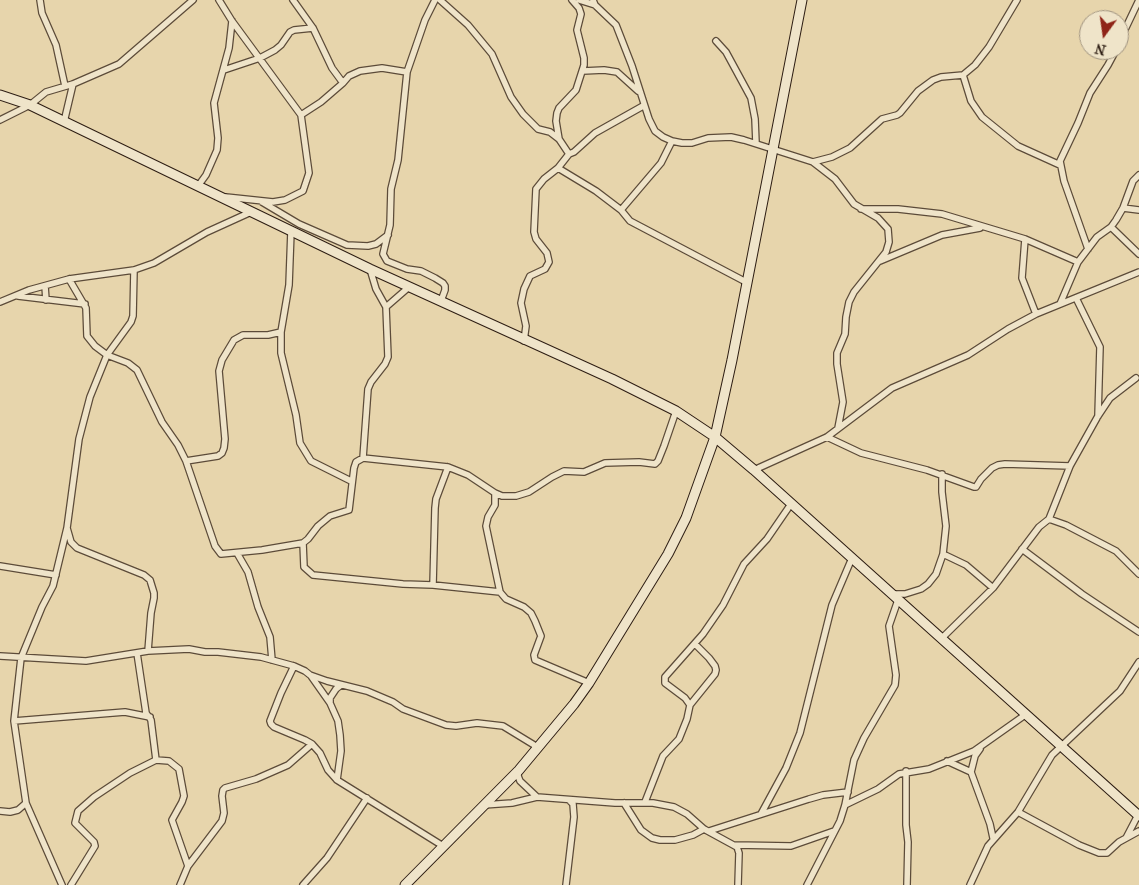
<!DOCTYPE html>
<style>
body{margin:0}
#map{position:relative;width:1139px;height:885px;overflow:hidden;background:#e7d5ac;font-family:"IM FELL French Canon",serif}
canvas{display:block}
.north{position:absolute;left:1079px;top:10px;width:50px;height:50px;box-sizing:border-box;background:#efe4c9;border:1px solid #a19480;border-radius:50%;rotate:194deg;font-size:14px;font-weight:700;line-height:20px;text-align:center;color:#2d1d13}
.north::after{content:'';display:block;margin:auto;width:18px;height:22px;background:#8f2418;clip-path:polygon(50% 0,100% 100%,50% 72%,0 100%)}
</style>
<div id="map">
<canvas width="1139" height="885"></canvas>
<div class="north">N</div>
</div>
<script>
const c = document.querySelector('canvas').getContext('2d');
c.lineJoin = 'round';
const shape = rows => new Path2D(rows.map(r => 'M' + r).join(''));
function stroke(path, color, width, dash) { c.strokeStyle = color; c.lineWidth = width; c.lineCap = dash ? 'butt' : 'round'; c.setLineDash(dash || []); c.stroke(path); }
const street = shape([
 [40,0,42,13,56,45,65,86],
 [219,0,232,21,301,115],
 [293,0,313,28,332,68,343,83,349,76,360,71,382,68,407,72],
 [435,0,425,20,407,72,398,160,391,189,390,225,383,254,387,261,407,269,421,271,435,278,443,283,445,286,445,290,441,301],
 [440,0,468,25,492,54,511,97,523,114,538,129,550,132,559,139,569,154],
 [579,0,595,5,593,0],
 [595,5,616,25,632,66,649,119,655,131,663,137,672,141,682,143,692,143,708,138,731,137,744,140,813,162,835,179,854,204,878,218,888,229,889,242,886,252,854,292,849,302,846,317,845,334,837,353,837,364,843,402,838,428],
 [716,41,726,52,751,98,755,119,756,143],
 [1119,42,1139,0],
 [224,70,260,58,275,50,281,45,290,32,294,30,313,28],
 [583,71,604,70,617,72,638,91],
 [963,75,971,101,982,117,1018,146,1060,165],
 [0,120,30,105,46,92,73,84,119,64,193,0],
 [64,122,73,84],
 [559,139,556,121,557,113,559,108,576,90,584,65,584,58,577,30,581,14,579,8,572,0],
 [813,162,832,157,850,148,882,119,897,115,900,113,918,91,933,80,941,77,963,75,975,65,989,47,1017,0],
 [558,168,596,191,621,210,630,221,746,282],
 [198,186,206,175,217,150,218,138,214,103,229,48,232,21],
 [226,197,273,202,285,200,303,191,309,173,301,115,321,102,343,83],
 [262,202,299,224,347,245,368,246,376,244,388,235],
 [1123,208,1139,210],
 [861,209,898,209,942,214,1025,239,1078,262],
 [621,210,661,163,672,141],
 [1111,227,1139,254],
 [291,231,289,285,281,332,281,353,296,415,300,443,311,461,351,481],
 [1025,239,1022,278,1036,314],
 [1088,249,1064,181,1060,161,1078,123,1090,93,1108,65,1116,50],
 [880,261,942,235,980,228],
 [69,279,86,308,87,336,95,346,107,355,131,322,133,316,134,270],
 [45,286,46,300],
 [18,296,85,304],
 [1076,298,1100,347,1098,416],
 [0,302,29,290,69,279,134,270,154,263,207,232,251,212],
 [1060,304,1078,262,1097,237,1111,227,1116,220,1123,208,1133,181,1139,175],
 [386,307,409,287],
 [524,341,526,326,521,303,524,289,530,276,545,269,549,262,547,253,536,239,534,232,536,189,544,179,558,168,569,154,574,152,595,133,643,106],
 [827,437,861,453,927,470,974,487,976,487,981,479,992,468,998,465,1005,464,1070,466],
 [363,458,448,467,468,475,495,493,502,496,516,496,529,492,552,477,564,471,584,472,605,463,639,462,655,464,658,461,664,446,676,411],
 [186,461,218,456,222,453,224,448,225,439,219,371,222,360,234,340,243,335,268,335,281,332],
 [448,467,436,499,435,508,433,585,500,592],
 [754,470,827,437,892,388,968,355,1008,329,1036,314,1139,272],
 [495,493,495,505,488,517,486,526,500,592,506,599,524,607,531,613,535,621,541,636,534,655,535,660,589,683],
 [1049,519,1066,525,1116,551,1139,574],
 [67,528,79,439,90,397,107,355,128,363,137,370,162,422,178,445,186,461,215,546,221,554,262,550,303,543,308,539,318,526,330,516,349,510,354,468,356,462,363,458,368,389,371,382,385,364,388,357,386,307,376,289,370,269],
 [303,543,304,567,313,575,403,584,433,585],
 [1022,549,1082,594,1139,632],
 [237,553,248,572,258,607,270,637,272,660],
 [943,554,966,565,993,588],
 [0,566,56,575],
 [894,594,905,594,921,589,928,584,936,574,943,554,946,526,942,492,942,474],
 [941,639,993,588,1039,527,1049,519,1070,466,1098,416,1110,398,1136,378],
 [137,653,146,713,151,720,156,760],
 [0,656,86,661,148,651,189,649,205,652,218,652,261,657,294,666,305,671,310,675,327,681,367,691,393,702,403,709,446,725,456,726,477,723,503,726,539,748],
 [294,666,281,693,270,721,271,724,274,727,305,740,312,744],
 [311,676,330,703],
 [690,705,715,674,716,670,715,666,709,658,695,644],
 [14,721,125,712,150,717],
 [947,761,971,772,990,824,993,838],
 [519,770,518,776,520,781,537,797],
 [906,771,906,825,908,842,907,885],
 [971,772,975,756,980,749],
 [337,780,341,751,340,735,338,721,330,703,330,698,336,689,341,685],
 [645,802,663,756,679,739,687,719,690,705,685,698,665,683,665,677,703,634,723,605,744,564,767,539,791,504],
 [624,803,641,830,652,838,660,840,675,840,693,835,704,829],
 [484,805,512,803,537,797,615,803,653,803,674,807,687,814,704,829,737,847,739,853,738,885],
 [845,805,878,789,899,774,929,769,974,751,1025,715],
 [0,811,10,812,18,810,26,803],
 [1018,812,1079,845,1099,853,1107,853,1119,842,1139,831],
 [761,814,786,768,800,733,832,605,852,558],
 [709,831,809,799,823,795,848,792],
 [1126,838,1138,815],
 [734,845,791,846,834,831],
 [62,885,26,803,14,721,21,658,42,607,53,586,67,528,71,542,77,548,144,575,150,580,154,593,154,598,151,613,148,651],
 [71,885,95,846,94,842,75,823,78,811,94,797,130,773,156,760,169,761,179,769,184,796,182,802,172,820,188,866],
 [180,885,188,866,222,821,224,813,222,796,223,790,225,788,256,779,288,765,312,744,320,753,328,770,337,780,443,846],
 [303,885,327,858,367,798],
 [566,885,574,817,573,804,569,800],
 [807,885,840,821,845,805,854,760,864,738,895,685,896,675,889,626,898,600],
 [970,885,988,846,1018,812,1052,755,1120,691,1139,662]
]);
const secondary = shape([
 [0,95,30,105,370,269,612,379,676,411,715,437,754,470,1139,816],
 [405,885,519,770,574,704,589,683,668,554,686,518,715,437,732,360,802,0]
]);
stroke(street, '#5c4b39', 8);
stroke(secondary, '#2d1d13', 11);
stroke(street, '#efe4c9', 5.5);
stroke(secondary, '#efe4c9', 9);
</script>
